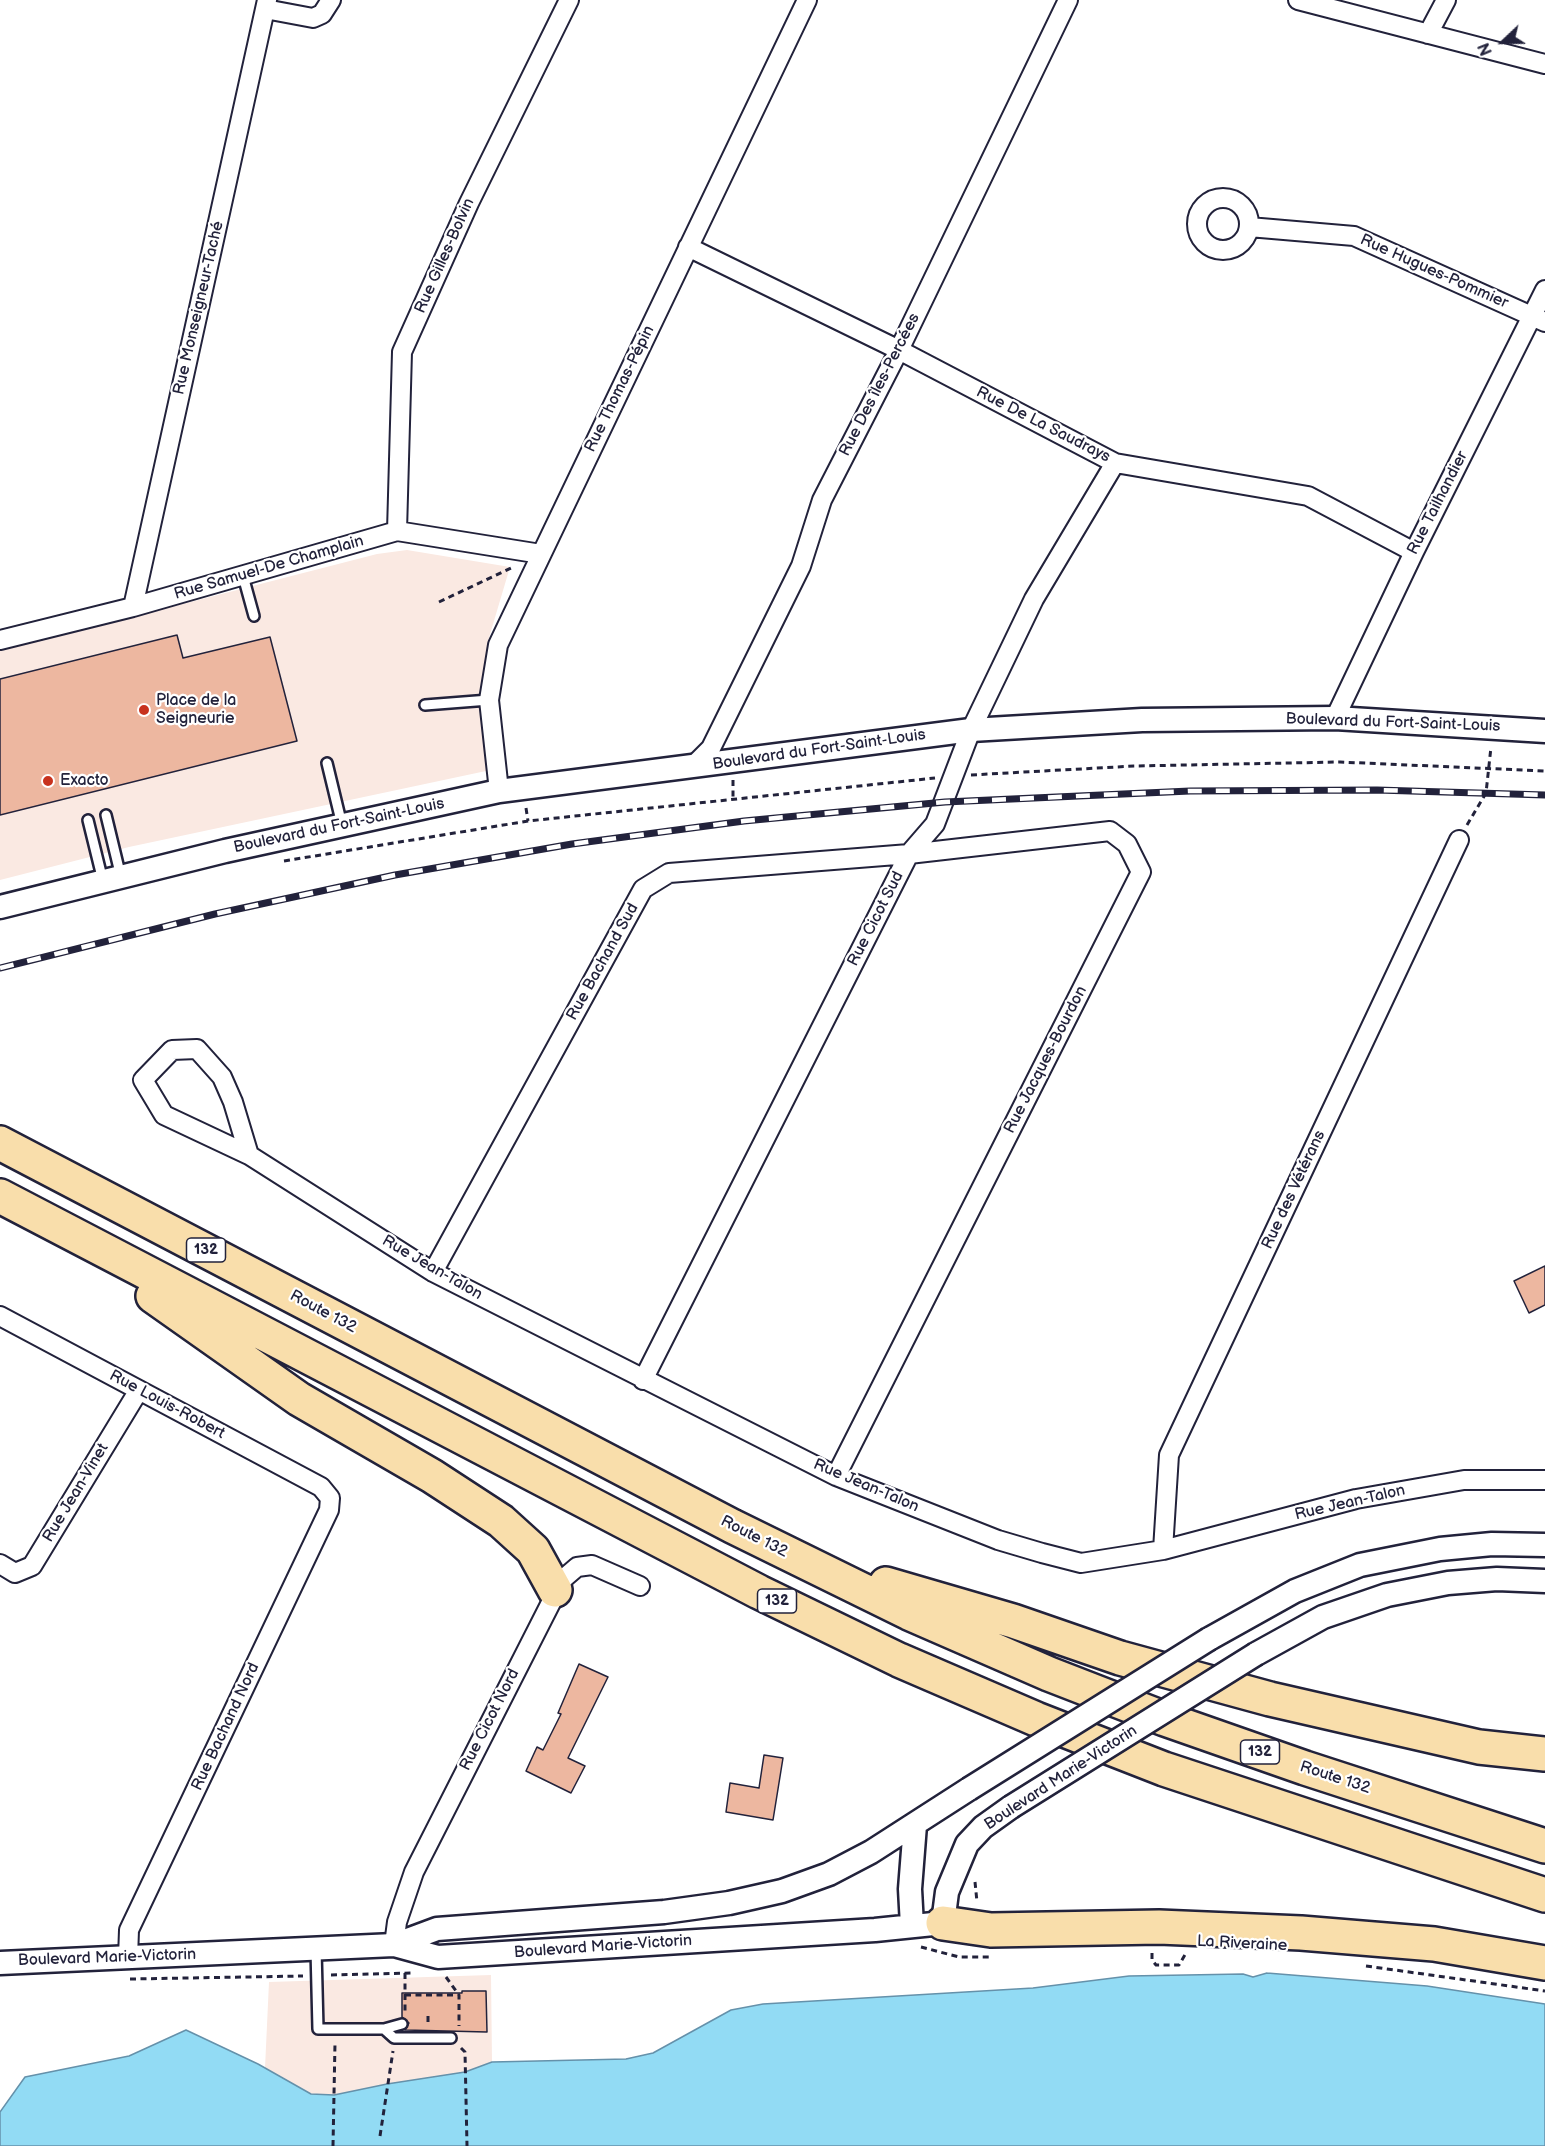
<!DOCTYPE html>
<meta charset="utf-8">
<style>
body{margin:0}
#map{position:relative;width:1545px;height:2146px;overflow:hidden;background:#fff;font-family:"Balsamiq Sans",sans-serif}
canvas{display:block}
.north{position:absolute;left:1473px;top:12px;width:60px;height:60px;-webkit-text-stroke:4px #fff;paint-order:stroke;rotate:248deg;font-size:16px;font-weight:700;line-height:24px;text-align:center;color:#22223b}
.north::after{content:'';display:block;margin:auto;width:21px;height:27px;background:#22223b;clip-path:polygon(50% 0,100% 100%,50% 72%,0 100%)}
</style>
<div id="map">
<canvas width="1545" height="2146"></canvas>
<div class="north">N</div>
</div>
<script>
const c = document.querySelector('canvas').getContext('2d');
c.lineJoin = 'round';
function fillPath(path, color) { c.fillStyle = color; c.fill(path, 'evenodd'); }
const shape = rows => new Path2D(rows.map(r => 'M' + r).join(''));
function stroke(path, color, width, dash) { c.strokeStyle = color; c.lineWidth = width; c.lineCap = dash ? 'butt' : 'round'; c.setLineDash(dash || []); c.stroke(path); }
function label(font, color, halo, rows, align = 'center') {
  c.font = font + ' "Balsamiq Sans",sans-serif'; c.lineWidth = 4.5; c.setLineDash([]); c.textBaseline = 'middle'; c.strokeStyle = halo; c.fillStyle = color; for (const [text, x, y, turn = 0] of rows) {
    c.save(); c.translate(x, y); c.rotate((+turn || 0) * Math.PI / 180); c.textAlign = isNaN(turn) ? turn : align; if (halo) c.strokeText(text, 0, 0); c.fillText(text, 0, 0); c.restore();
  }
}
fillPath(shape([
 [407,550,510,567,488,641,481,705,486,771,129,847,0,880,0,651,377,554],
 [491,1975,492,2062,465,2072,387,2084,334,2095,311,2094,265,2068,269,1982]
]), '#fae9e2');
const water = shape([
 [1267,1973,1427,1986,1545,2004,1545,2146,0,2146,0,2112,25,2077,129,2056,186,2030,258,2064,311,2094,334,2095,387,2084,465,2072,492,2062,626,2059,653,2053,731,2010,763,2004,1033,1988,1129,1976,1243,1974,1253,1977,1267,1973]
]);
fillPath(water, '#92dbf4');
stroke(water, '#6591aa', 1.5);
const building = shape([
 [177,635,183,658,270,637,297,741,0,815,0,679,177,635],
 [1545,1266,1545,1305,1529,1313,1514,1281,1545,1266],
 [579,1664,608,1677,568,1758,585,1766,571,1793,526,1771,537,1747,543,1750,561,1714,558,1713,579,1664],
 [764,1755,783,1758,773,1820,726,1812,730,1783,759,1788,764,1755],
 [462,1991,486,1991,487,2032,405,2030,409,2023,402,2017,402,1993,462,1993,462,1991]
]);
fillPath(building, '#edb7a0');
stroke(building, '#22223b', 1.5);
const service = shape([
 [243,576,254,616],
 [425,705,489,700],
 [327,763,342,825],
 [106,815,121,877],
 [88,820,103,881],
 [316,1949,318,2029,384,2029,402,2024],
 [384,2029,394,2038,451,2038]
]);
const minor = shape([
 [1298,0,1545,64],
 [265,9,313,18,322,14,331,0],
 [1428,34,1446,0],
 '1197 224a26 26 0 1 1 52 0a26 26 0 1 1-52 0Z',
 [1249,227,1354,236,1545,322],
 [688,247,899,350,1115,463,1308,496,1414,552],
 [397,531,402,352,469,203,569,0],
 [133,607,267,0],
 [0,640,133,607,397,531,541,554],
 [1335,718,1414,552,1545,290],
 [692,767,711,748,801,566,822,500,899,350,1068,0],
 [499,791,489,700,498,645,807,0],
 [249,1155,233,1102,222,1077,197,1049,172,1050,143,1080,164,1115,249,1155,433,1272,836,1476,998,1540,1042,1553,1081,1563,1163,1550,1356,1499,1464,1480,1545,1480],
 [433,1272,643,889,669,873,909,854,1110,831,1127,844,1141,872,836,1476],
 [0,1316,321,1487,330,1498,329,1510,129,1930,128,1958],
 [643,1380,909,854,935,824,971,730,1034,599,1115,463],
 [1163,1550,1169,1455,1459,840],
 [0,1564,15,1573,32,1566,139,1390],
 [394,1945,397,1922,414,1872,563,1579,577,1567,592,1565,640,1586]
]);
const tertiary = shape([
 [0,907,225,851,499,791,971,730,1142,720,1335,718,1545,731],
 [1209,1639,1295,1591,1360,1565,1440,1549,1492,1544,1545,1545],
 [1256,1654,1323,1617,1387,1595,1448,1583,1497,1579,1545,1581],
 [912,1926,910,1889,915,1825],
 [394,1945,438,1957,875,1930,943,1923,947,1892,967,1844,983,1827,1011,1807],
 [0,1963,394,1945,437,1929,664,1912,729,1903,782,1891,829,1874,871,1852,969,1789]
]);
const motorway = shape([
 [0,1143,732,1526,909,1613,1049,1674,1165,1719,1305,1768,1545,1846],
 [0,1196,759,1592,899,1660,1036,1719,1164,1769,1545,1895],
 [153,1296,299,1399,432,1476,501,1521,533,1550,555,1590],
 [886,1584,1013,1621,1120,1658,1270,1699,1479,1747,1545,1754],
 [943,1923,991,1930,1159,1927,1301,1933,1434,1944,1545,1963]
]);
stroke(service, '#22223b', 14);
stroke(minor, '#22223b', 22);
stroke(tertiary, '#22223b', 27);
stroke(motorway, '#22223b', 38);
stroke(shape([
 [439,602,511,568],
 [971,775,1134,766,1340,762,1545,771],
 [733,780,733,799],
 [526,808,528,821],
 [1467,825,1486,793,1491,747],
 [284,861,528,821,935,778],
 [975,1882,977,1902],
 [921,1947,959,1957,991,1957],
 [1152,1953,1152,1960,1156,1965,1179,1965,1186,1953],
 [1366,1966,1545,1991],
 [405,1973,405,2011],
 [331,1975,414,1973],
 [446,1977,459,1995],
 [130,1979,303,1976],
 [405,1995,459,1995,459,2026],
 [428,2016,428,2025],
 [461,2048,465,2052,467,2146],
 [380,2136,393,2051],
 [333,2146,335,2043]
]), '#22223b', 3, [6, 4.5]);
stroke(service, '#fff', 9);
stroke(minor, '#fff', 18);
stroke(tertiary, '#fff', 22);
stroke(motorway, '#f9deab', 33);
const rail = shape([
 [0,968,215,914,395,875,572,844,744,821,945,802,1190,791,1377,790,1545,795]
]);
stroke(rail, '#22223b', 7);
stroke(rail, '#fff', 4.5, [14]);
const tertiaryBridge = shape([
 [969,1789,1209,1639],
 [1011,1807,1256,1654]
]);
stroke(tertiaryBridge, '#22223b', 27, []);
stroke(tertiaryBridge, '#fff', 22);
for (const [x, y, r, color] of [
 [144,710,6,"#c8321e"],
 [48,781,6,"#c8321e"]
]) { const dot = new Path2D(); dot.arc(x, y, r, 0, 2 * Math.PI); c.fillStyle = color; c.fill(dot); stroke(dot, '#fff', 2); }
for (const [x, y, w] of [
 [206,1250,39],
 [777,1601,39],
 [1260,1752,39]
]) { const box = new Path2D(); box.roundRect(x - w / 2, y - 12, w, 24, 4.5); c.fillStyle = '#fff'; c.fill(box); stroke(box, '#22223b', 1.5); }
label('bold 15px', '#22223b', null, [
 ["132",206,1250],
 ["132",777,1601],
 ["132",1260,1752]
]);
label('16px', '#22223b', '#fff', [
 ["Rue Gilles-Bolvin",445,256,-66],
 ["Rue Hugues-Pommier",1434,272,24],
 ["Rue Monseigneur-Taché",199,308,-77],
 ["Rue Des îles-Percées",880,385,-63],
 ["Rue Thomas-Pépin",620,389,-64],
 ["Rue De La Saudrays",1043,425,27],
 ["Rue Tailhandier",1438,503,-63],
 ["Rue Samuel-De Champlain",269,568,-16],
 ["Boulevard du Fort-Saint-Louis",1393,723,2],
 ["Boulevard du Fort-Saint-Louis",819,750,-8],
 ["Boulevard du Fort-Saint-Louis",339,826,-12],
 ["Rue Cicot Sud",876,919,-63],
 ["Rue Bachand Sud",603,962,-61],
 ["Rue Jacques-Bourdon",1046,1060,-63],
 ["Rue des Vétérans",1294,1190,-65],
 ["Rue Jean-Talon",432,1268,30],
 ["Route 132",323,1312,28],
 ["Rue Louis-Robert",167,1405,28],
 ["Rue Jean-Talon",866,1486,23],
 ["Rue Jean-Vinet",76,1493,-59],
 ["Rue Jean-Talon",1350,1503,-13],
 ["Route 132",754,1537,27],
 ["Rue Cicot Nord",490,1720,-63],
 ["Rue Bachand Nord",226,1727,-65],
 ["Boulevard Marie-Victorin",1061,1778,-33],
 ["Route 132",1335,1778,18],
 ["La Riveraine",1242,1944,3],
 ["Boulevard Marie-Victorin",603,1947,-4],
 ["Boulevard Marie-Victorin",107,1958,-2]
]);
label('16px', '#22223b', '#fff', [
 ["Place de la",156,701],
 ["Seigneurie",156,719],
 ["Exacto",60,781]
], 'left');
</script>
